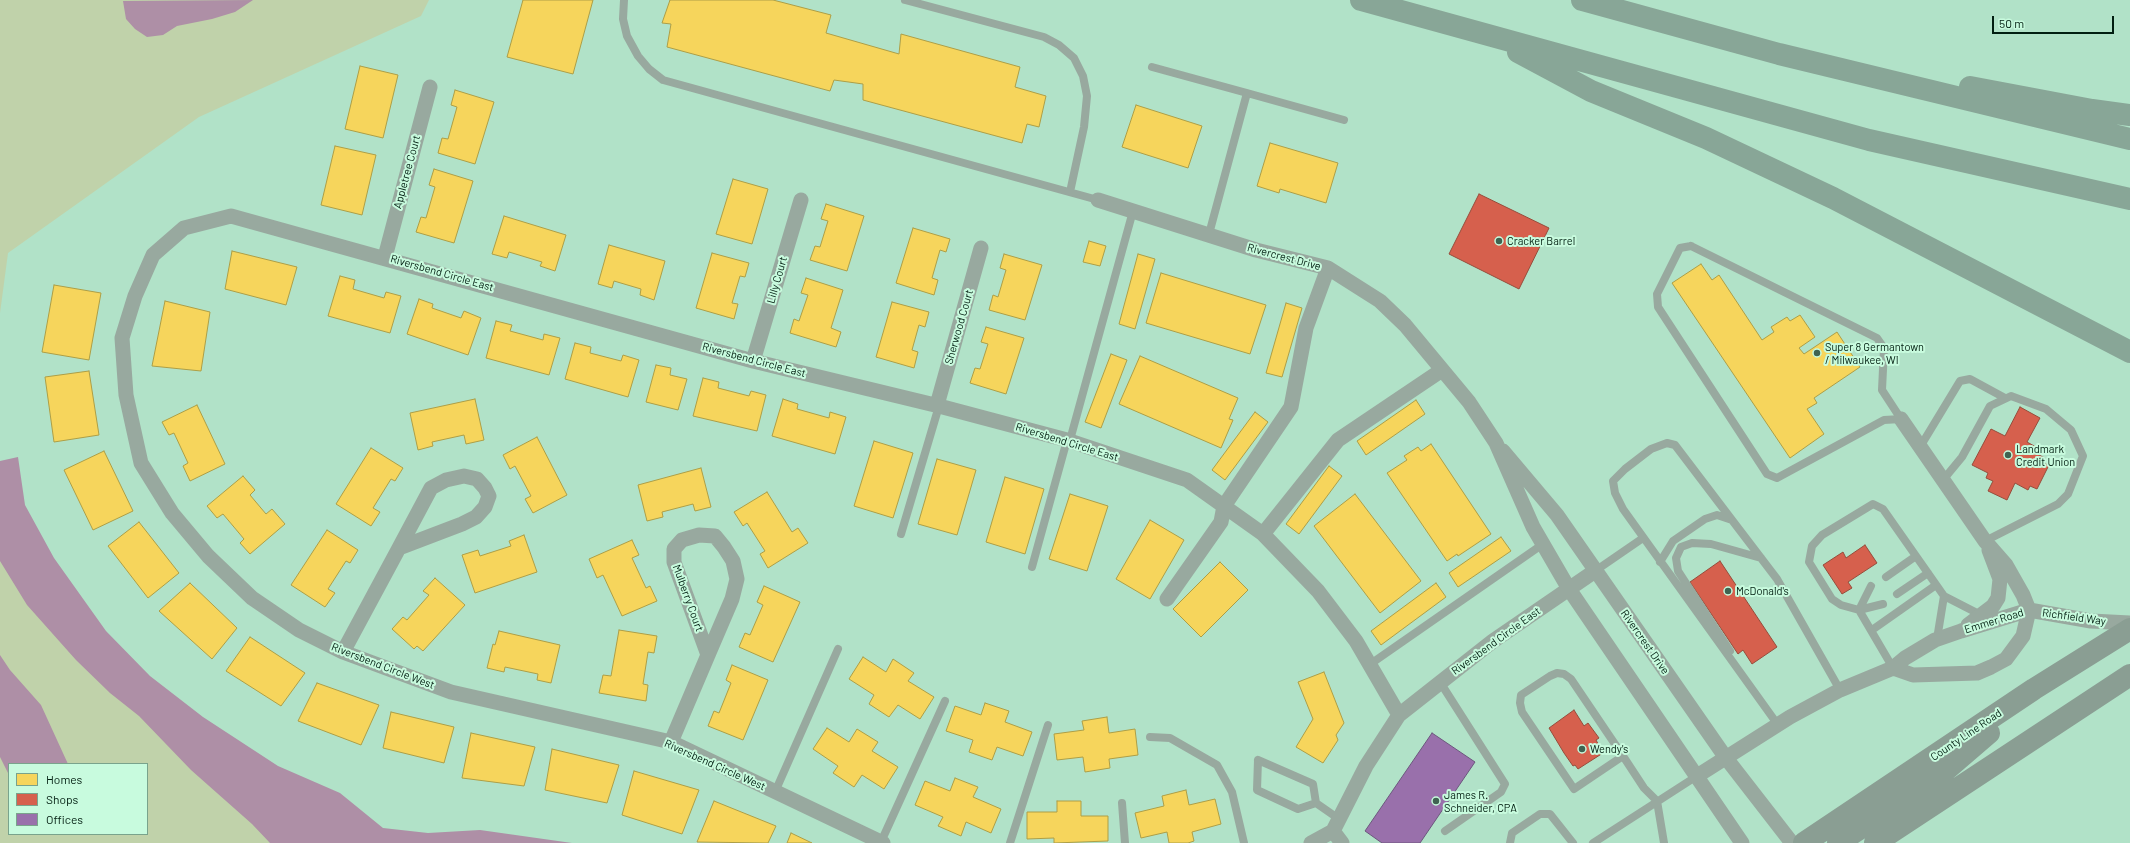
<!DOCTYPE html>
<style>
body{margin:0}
#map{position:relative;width:2130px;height:843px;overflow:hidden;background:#b1e2c8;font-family:Barlow,sans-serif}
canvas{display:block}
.legend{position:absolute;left:8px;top:763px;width:140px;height:72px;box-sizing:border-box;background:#c8fbde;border:1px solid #79a38c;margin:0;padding:5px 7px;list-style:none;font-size:12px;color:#021e11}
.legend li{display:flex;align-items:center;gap:8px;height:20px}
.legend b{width:20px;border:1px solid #79a38c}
.scale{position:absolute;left:1992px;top:16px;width:122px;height:18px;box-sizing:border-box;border:2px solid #021e11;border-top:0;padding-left:5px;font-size:12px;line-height:14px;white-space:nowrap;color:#021e11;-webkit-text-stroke:3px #c8fbde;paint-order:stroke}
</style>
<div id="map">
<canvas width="2130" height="843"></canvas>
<ul class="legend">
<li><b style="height:11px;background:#f6d55c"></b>Homes</li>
<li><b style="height:11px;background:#d6604d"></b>Shops</li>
<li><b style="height:11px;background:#9970ab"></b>Offices</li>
</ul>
<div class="scale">50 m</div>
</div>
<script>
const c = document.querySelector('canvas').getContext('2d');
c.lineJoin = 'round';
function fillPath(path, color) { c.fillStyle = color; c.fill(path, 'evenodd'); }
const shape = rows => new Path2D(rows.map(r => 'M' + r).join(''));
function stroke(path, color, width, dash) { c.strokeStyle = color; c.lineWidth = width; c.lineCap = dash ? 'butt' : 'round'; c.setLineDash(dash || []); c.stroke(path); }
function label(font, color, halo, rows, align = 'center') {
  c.font = font + ' Barlow,sans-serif'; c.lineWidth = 4; c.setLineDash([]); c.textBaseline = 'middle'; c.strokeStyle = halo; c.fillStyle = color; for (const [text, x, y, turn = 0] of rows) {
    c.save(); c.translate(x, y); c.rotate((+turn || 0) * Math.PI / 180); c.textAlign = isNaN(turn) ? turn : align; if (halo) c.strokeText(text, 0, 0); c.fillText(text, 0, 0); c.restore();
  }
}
fillPath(shape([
 [0,0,429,0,421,16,199,117,8,253,0,313],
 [0,461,104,663,296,843,0,843],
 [9,764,147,764,147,834,9,834]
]), '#c0d2aa');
fillPath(shape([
 [253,0,235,12,212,19,177,26,163,35,147,37,135,29,126,19,123,1],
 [18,457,25,505,54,558,106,631,150,676,203,717,278,766,340,793,383,828,428,833,480,830,572,843,270,843,252,824,191,770,139,716,110,693,76,660,27,605,0,561,0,461],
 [0,655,10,670,41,705,68,764,9,764,9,775,0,757]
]), '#ae8fa6');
const homes = shape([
 [523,0,593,0,573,74,507,57,523,0],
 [670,0,773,0,831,15,826,33,899,54,901,34,1020,67,1015,87,1046,96,1039,127,1027,124,1022,143,863,100,863,84,834,80,830,91,667,47,671,24,662,23,670,0],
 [360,66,398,75,383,138,345,129,360,66],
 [455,90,494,102,475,164,438,153,442,138,448,139,457,107,451,105,455,90],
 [1136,105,1202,126,1188,168,1122,147,1136,105],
 [1270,143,1338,163,1326,203,1280,189,1279,193,1257,186,1270,143],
 [335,146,376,155,362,215,321,205,335,146],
 [434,169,473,181,454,243,416,232,421,217,426,218,435,187,429,185,434,169],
 [733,179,768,189,752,244,716,234,733,179],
 [826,204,864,216,847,271,810,260,815,246,820,247,828,221,821,219,826,204],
 [504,216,566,235,555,271,540,266,542,262,509,252,507,258,492,254,504,216],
 [913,228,950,239,946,252,940,250,932,278,938,280,934,295,896,283,913,228],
 [1089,241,1106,246,1100,266,1083,262,1089,241],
 [609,245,665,261,654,300,640,295,641,289,614,281,612,288,598,284,609,245],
 [232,251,297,267,286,305,225,289,232,251],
 [712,253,749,263,745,277,740,276,732,303,738,304,734,319,696,308,712,253],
 [1004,254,1042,265,1025,320,989,310,993,295,998,297,1006,270,1000,268,1004,254],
 [1138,254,1155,259,1135,329,1119,324,1138,254],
 [1701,264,1712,280,1719,275,1762,340,1774,332,1771,327,1787,317,1790,321,1800,315,1815,337,1799,348,1804,354,1837,332,1860,367,1814,398,1817,403,1807,409,1824,434,1790,458,1672,283,1701,264],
 [1161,273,1266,305,1250,354,1146,323,1161,273],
 [340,276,355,280,353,289,384,298,386,292,401,296,390,333,328,316,340,276],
 [806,278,843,290,831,328,841,332,836,347,790,333,794,319,799,321,808,295,801,293,806,278],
 [54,285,101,293,89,360,42,352,54,285],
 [419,299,433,304,432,308,461,318,464,311,481,318,468,355,407,334,419,299],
 [165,301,210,312,201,371,152,366,165,301],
 [892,302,929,312,925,327,919,325,912,350,918,352,914,368,876,357,892,302],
 [1286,303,1302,308,1282,377,1266,373,1286,303],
 [496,321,512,325,510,331,543,340,544,334,560,338,549,375,486,358,496,321],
 [986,327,1024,338,1006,394,970,383,975,368,980,369,988,344,981,342,986,327],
 [575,343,591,347,590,353,621,361,623,355,639,360,628,397,565,379,575,343],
 [1111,354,1127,360,1101,428,1085,422,1111,354],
 [1140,356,1238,398,1229,419,1233,420,1221,448,1119,404,1140,356],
 [656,365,671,368,670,375,687,379,678,410,646,402,656,365],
 [89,371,99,435,54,442,45,377,89,371],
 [703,378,719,382,718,388,749,396,751,391,766,395,757,431,693,416,703,378],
 [475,399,484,440,466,444,464,435,432,442,433,446,418,450,410,413,475,399],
 [783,399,798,404,797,409,829,418,830,412,846,417,835,454,772,436,783,399],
 [1416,400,1425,414,1366,455,1357,441,1416,400],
 [197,405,225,464,190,481,183,466,188,463,174,433,169,435,162,422,197,405],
 [1255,412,1268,422,1225,480,1212,470,1255,412],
 [537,437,567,495,533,513,525,499,531,496,515,466,510,469,503,455,537,437],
 [874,441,913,453,893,518,854,506,874,441],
 [1431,444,1491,534,1458,556,1457,554,1447,561,1387,473,1407,460,1404,456,1418,447,1421,451,1431,444],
 [371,448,403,468,395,481,391,479,373,508,380,512,371,526,336,504,371,448],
 [104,451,133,511,93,530,64,470,104,451],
 [937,459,976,470,957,535,918,524,937,459],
 [1329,466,1342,476,1299,534,1286,524,1329,466],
 [701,468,711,507,695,511,693,504,662,512,663,517,647,521,638,485,701,468],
 [243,476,255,490,250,495,266,514,272,509,285,524,250,554,240,543,244,539,223,514,217,518,207,506,243,476],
 [1005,477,1044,489,1025,554,986,542,1005,477],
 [767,492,792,532,798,528,808,543,768,568,760,554,765,551,747,523,743,526,734,512,767,492],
 [1070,494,1108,506,1087,571,1049,559,1070,494],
 [1355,494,1421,581,1380,613,1314,526,1355,494],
 [1150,520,1184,540,1150,599,1116,579,1150,520],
 [139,522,179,573,148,598,108,546,139,522],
 [327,530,358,550,350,563,346,561,328,589,335,593,325,607,291,585,327,530],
 [524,535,537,572,475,593,462,555,478,550,480,556,511,546,509,541,524,535],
 [1501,537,1511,551,1458,587,1449,573,1501,537],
 [632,540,639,555,632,558,646,588,650,586,657,601,622,616,603,575,597,578,589,559,632,540],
 [1220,562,1248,590,1201,637,1173,609,1220,562],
 [435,578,465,605,423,651,417,646,414,649,392,629,403,617,407,620,429,595,423,591,435,578],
 [190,583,237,628,212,659,159,611,190,583],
 [1436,583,1446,597,1381,645,1371,631,1436,583],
 [764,586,800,602,773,662,739,647,745,633,750,635,763,605,757,602,764,586],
 [619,630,657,636,654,653,648,652,643,684,648,685,646,701,599,693,603,675,611,676,619,630],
 [499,631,560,645,551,683,537,680,538,674,505,667,504,672,487,668,493,644,495,645,499,631],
 [250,637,305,673,281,706,226,671,250,637],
 [863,657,886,672,893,659,914,673,908,681,934,697,920,719,898,705,889,717,869,704,874,695,849,679,863,657],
 [732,665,768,680,743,740,708,726,714,711,719,713,731,683,726,680,732,665],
 [1324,672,1344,723,1336,735,1338,740,1323,763,1296,747,1313,719,1298,682,1324,672],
 [317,683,379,705,361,745,298,721,317,683],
 [985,703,1009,711,1005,722,1032,732,1023,756,997,747,992,760,969,752,973,740,946,731,955,706,981,715,985,703],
 [391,712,454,727,444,763,383,748,391,712],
 [1107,717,1109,733,1135,729,1138,755,1109,759,1110,768,1085,772,1083,757,1057,760,1054,734,1084,730,1082,721,1107,717],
 [827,728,849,742,857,729,878,742,872,751,898,767,884,789,862,775,854,787,833,773,838,766,813,749,827,728],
 [471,733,535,747,524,786,462,778,471,733],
 [552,749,619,765,607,803,545,790,552,749],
 [634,771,699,790,682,834,622,815,634,771],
 [955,778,978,787,973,797,1001,809,991,833,966,822,961,836,938,826,943,817,915,805,925,781,950,791,955,778],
 [1186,790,1189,805,1215,799,1221,824,1192,832,1194,841,1188,843,1169,843,1167,832,1141,838,1135,813,1164,806,1162,796,1186,790],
 [714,801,776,826,768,843,697,842,714,801],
 [1057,801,1081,801,1081,816,1108,816,1108,841,1054,843,1054,838,1027,839,1027,812,1057,812,1057,801],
 [791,833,812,843,787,843,791,833]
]);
fillPath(homes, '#f6d55c');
stroke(homes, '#ad9e46', 1);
const shops = shape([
 [1479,194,1549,228,1519,289,1449,254,1479,194],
 [2020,407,2040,418,2027,442,2036,447,2033,452,2045,458,2043,463,2049,465,2037,489,2030,486,2028,490,2015,483,2007,500,1988,491,1993,481,1986,478,1988,473,1972,465,1991,429,2005,436,2020,407],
 [1865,545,1877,563,1848,582,1852,588,1842,594,1823,565,1843,552,1846,558,1865,545],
 [1720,561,1777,647,1752,664,1743,650,1738,654,1690,582,1720,561],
 [1574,710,1584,726,1588,723,1599,738,1596,740,1603,753,1578,769,1575,765,1573,766,1564,753,1549,728,1574,710]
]);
fillPath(shops, '#d6604d');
stroke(shops, '#964c3b', 1);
const offices = shape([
 [1432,733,1475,762,1420,843,1382,843,1365,831,1432,733]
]);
fillPath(offices, '#9970ab');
stroke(offices, '#6c577d', 1);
stroke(shape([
 [624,0,623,19,627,36,638,56,649,69,663,80,1098,200],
 [905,0,1044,37,1059,45,1074,58,1083,76,1087,96,1084,127,1070,192],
 [1152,67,1247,93],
 [1209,234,1247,93,1344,120],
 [1691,246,1877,338,1884,348,1882,390,1901,419,1884,420,1777,478,1767,474,1658,307,1657,294,1680,248,1691,246],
 [1070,440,1133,211],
 [1920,447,1960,381,1970,379,2005,398],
 [1943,480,1962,457,1990,406,2011,396,2046,409,2071,430,2083,456,2068,494,2058,504,1985,541],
 [1732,520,1675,445,1667,443,1651,449,1625,469,1613,481,1615,493,1623,509,1778,725],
 [901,534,939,406],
 [1660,562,1673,541,1705,519,1717,515,1732,520,1777,579,1840,690],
 [1032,567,1067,440],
 [1595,571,1643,538],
 [1886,577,1916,556],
 [1871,586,1859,610,1883,604],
 [1897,594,1928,573],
 [1872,630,1936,585],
 [1937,639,1944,596],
 [1730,651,1678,571,1676,558,1681,547,1692,543,1711,544,1761,558],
 [1369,665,1543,544],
 [1893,668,1859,610,1841,605,1832,599,1809,562,1812,546,1822,535,1873,504,1883,509,1944,596,1981,615],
 [1440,682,1505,784,1501,792,1445,831],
 [1150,737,1170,738,1217,765,1232,792,1244,843],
 [1623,756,1574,789,1522,712,1520,703,1521,695,1550,676,1557,673,1564,674,1571,679,1623,756,1644,788,1657,801,1664,843],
 [1258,760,1313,784,1316,803,1298,809,1257,790,1258,760],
 [775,792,838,649],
 [1122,803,1125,843],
 [1316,803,1339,819],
 [881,842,945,701],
 [1010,843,1048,725],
 [1510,843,1512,833,1540,814,1550,814,1573,843],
 [1593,843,1697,776]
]), '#98a99f', 8);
stroke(shape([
 [1098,200,1256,250,1328,268,1380,301,1405,325,1469,402,1496,443,1533,527,1569,589,1742,843],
 [385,257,430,87],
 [753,361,801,200],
 [937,405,981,248],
 [1901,419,1985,541,2006,565,2023,595,2029,610],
 [1503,451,1557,515,1726,758,1792,843],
 [1263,534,1338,440,1442,370],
 [1167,599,1221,522,1224,506,1291,407,1306,328,1328,268],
 [1968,625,1993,606,1998,598,2000,579,1989,550],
 [343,652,399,548,431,488,446,480,464,476,477,479,485,488,489,496,485,507,476,517,462,524,399,548],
 [1893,668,1913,675,1977,673,1991,667,2006,659,2023,636,2029,610],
 [1399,715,1493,641,1595,571],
 [671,742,708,655,732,599,737,579,733,561,724,547,715,536,699,535,682,540,674,549,674,562,708,655],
 [1697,776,1790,717,1840,690,1893,668,1905,658,1935,640,1961,631,2029,610,2091,621,2130,623],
 [1333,831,1342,843],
 [883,843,671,742,451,692,343,652,299,630,252,598,208,556,172,513,141,463,126,395,122,338,135,296,153,255,184,228,231,216,753,361,939,406,1067,440,1187,480,1263,534,1318,591,1356,641,1399,715,1366,766,1333,831,1311,843]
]), '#98a99f', 15);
stroke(shape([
 [1804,843,2034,689,2130,629],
 [1838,843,1939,776,1989,733],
 [1875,843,2130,675]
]), '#8a9e93', 22);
stroke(shape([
 [1361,0,1869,140,2130,199],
 [1582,0,1779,54,2130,139],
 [1518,52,1591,91,1706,138,1833,198,2130,352],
 [1970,87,2092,110,2130,115]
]), '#88a697', 22);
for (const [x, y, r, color] of [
 [1499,241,4,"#3f6351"],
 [1817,353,4,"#3f6351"],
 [2008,455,4,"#3f6351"],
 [1728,591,4,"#3f6351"],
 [1582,749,4,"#3f6351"],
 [1436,801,4,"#3f6351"]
]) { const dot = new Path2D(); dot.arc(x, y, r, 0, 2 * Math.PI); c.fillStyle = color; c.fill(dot); stroke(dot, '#c8fbde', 1.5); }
label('11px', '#021e11', '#c8fbde', [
 ["Appletree Court",407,172,-75],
 ["Rivercrest Drive",1284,257,15],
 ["Riversbend Circle East",442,273,16],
 ["Lilly Court",777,280,-74],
 ["Sherwood Court",959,327,-74],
 ["Riversbend Circle East",754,360,15],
 ["Riversbend Circle East",1067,442,17],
 ["Mulberry Court",688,598,70],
 ["Richfield Way",2074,617,8],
 ["Emmer Road",1994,621,-17],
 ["Riversbend Circle East",1496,641,-36],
 ["Rivercrest Drive",1645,642,55],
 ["Riversbend Circle West",383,666,21],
 ["County Line Road",1966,735,-34],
 ["Riversbend Circle West",715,765,24]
]);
label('11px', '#021e11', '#c8fbde', [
 ["Cracker Barrel",1507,241],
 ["Super 8 Germantown",1825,347],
 ["/ Milwaukee, WI",1825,360],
 ["Landmark",2016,449],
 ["Credit Union",2016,462],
 ["McDonald's",1736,591],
 ["Wendy's",1590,749],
 ["James R.",1444,795],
 ["Schneider, CPA",1444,808]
], 'left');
</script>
